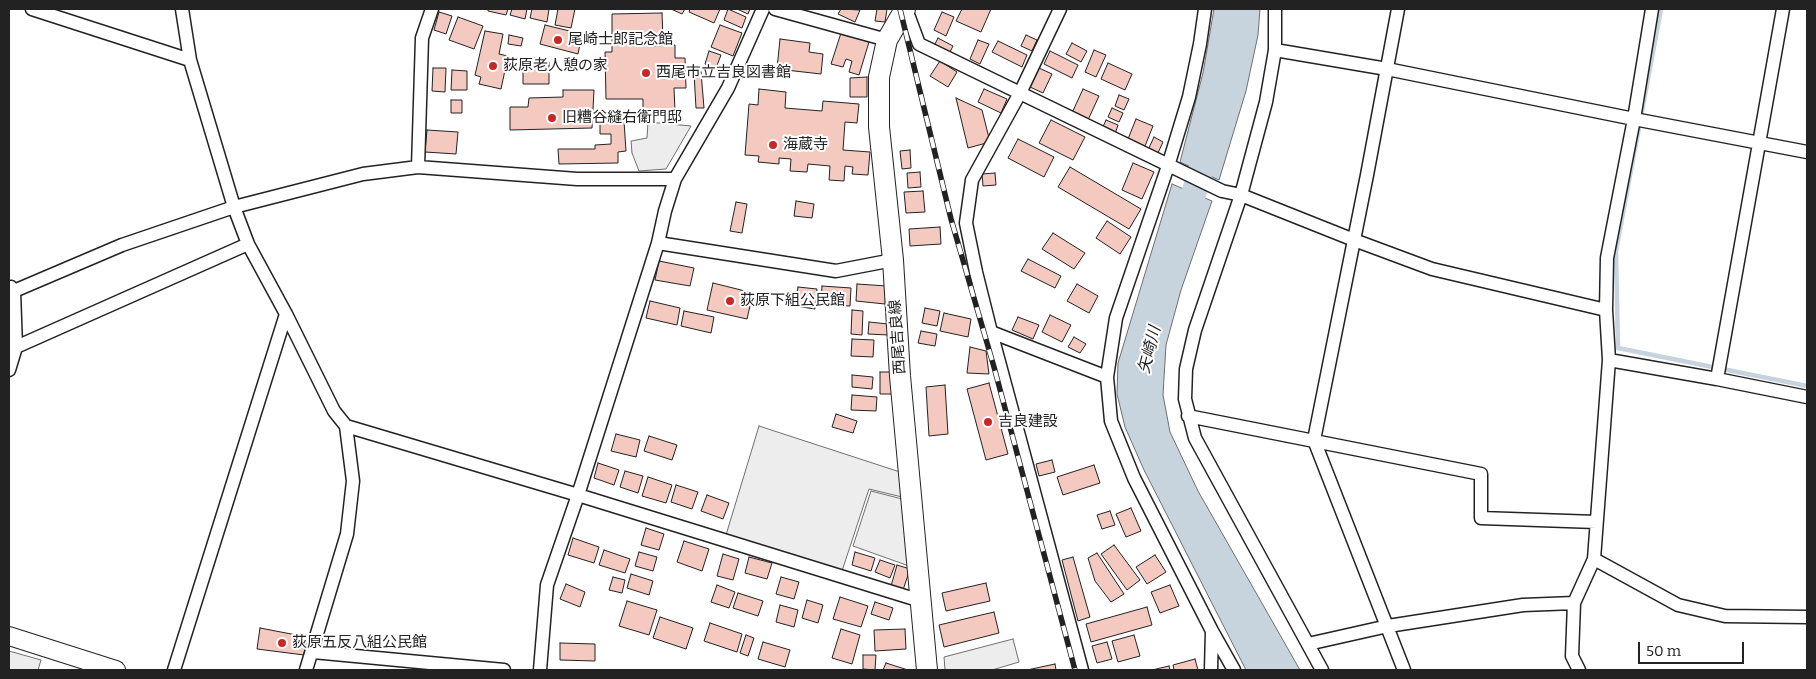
<!DOCTYPE html>
<meta charset="utf-8">
<style>
body{margin:0}
#map{position:relative;width:1816px;height:679px;overflow:hidden;background:#fff;font-family:Bitter,serif}
canvas{display:block}
.frame{position:absolute;inset:0;border:10px solid #222;pointer-events:none}
.scale{position:absolute;left:1638px;top:642px;width:106px;height:22px;box-sizing:border-box;border:2px solid #222;border-top:0;padding-left:6px;font-size:15px;line-height:18px;white-space:nowrap;color:#222;-webkit-text-stroke:4px #fff;paint-order:stroke}
</style>
<div id="map">
<canvas width="1816" height="679"></canvas>
<div class="frame"></div>
<div class="scale">50 m</div>
</div>
<script>
const c = document.querySelector('canvas').getContext('2d');
c.lineJoin = 'round';
function fillPath(path, color) { c.fillStyle = color; c.fill(path, 'evenodd'); }
const shape = rows => new Path2D(rows.map(r => 'M' + r).join(''));
function stroke(path, color, width, dash) { c.strokeStyle = color; c.lineWidth = width; c.lineCap = dash ? 'butt' : 'round'; c.setLineDash(dash || []); c.stroke(path); }
function label(font, color, halo, rows, align = 'center') {
  c.font = font + ' Bitter,"Noto Sans JP",serif'; c.lineWidth = 4; c.setLineDash([]); c.textBaseline = 'middle'; c.strokeStyle = halo; c.fillStyle = color; for (const [text, x, y, turn = 0] of rows) {
    c.save(); c.translate(x, y); c.rotate((+turn || 0) * Math.PI / 180); c.textAlign = isNaN(turn) ? turn : align; if (halo) c.strokeText(text, 0, 0); c.fillText(text, 0, 0); c.restore();
  }
}
const parking = shape([
 [648,122,691,126,666,169,639,171,632,153,631,141,647,138,648,122],
 [759,426,900,472,902,497,869,489,842,571,726,535,759,426],
 [871,491,902,499,909,566,853,546,871,491],
 [1013,639,1019,662,992,670,945,670,944,657,1013,639],
 [9,651,41,660,38,670,9,670,9,651]
]);
fillPath(parking, '#ededed');
stroke(parking, '#6f6f6f', 1);
const water = shape([
 [1214,9,1260,9,1258,35,1246,91,1219,180,1180,162,1203,73,1214,9],
 [1172,184,1212,201,1181,290,1166,345,1163,395,1170,432,1198,491,1300,670,1246,670,1144,470,1125,427,1117,394,1118,363,1172,184]
]);
fillPath(water, '#c7d3dd');
stroke(water, '#6f6f6f', 1);
stroke(shape([
 [1661,9,1616,251,1618,348,1807,386]
]), '#c7d3dd', 4.5);
stroke(shape([
 [1184,227,1210,138]
]), '#c7d3dd', 25);
const building = shape([
 [488,9,508,9,506,15,488,11,488,9],
 [512,9,527,9,525,19,510,15,512,9],
 [532,9,549,9,547,22,530,18,532,9],
 [558,9,575,9,571,28,555,25,558,9],
 [671,9,685,9,682,14,671,9],
 [690,9,720,9,714,23,689,12,690,9],
 [728,9,746,17,742,28,724,20,728,9],
 [737,9,750,9,748,14,737,9],
 [841,9,860,10,855,22,838,14,841,9],
 [877,9,887,9,885,22,875,21,877,9],
 [962,9,991,9,981,32,956,21,962,9],
 [439,12,452,16,446,34,434,30,439,12],
 [942,12,954,17,946,36,934,30,942,12],
 [662,13,663,38,652,38,652,46,675,45,675,58,685,58,686,88,674,88,675,111,643,111,643,99,606,99,605,52,612,52,612,14,662,13],
 [458,17,483,26,474,49,449,40,458,17],
 [545,25,582,34,578,54,540,44,545,25],
 [720,25,742,33,733,56,711,47,720,25],
 [485,31,503,34,499,54,508,56,501,89,479,84,481,77,475,75,485,31],
 [841,33,869,42,859,75,849,72,852,61,846,59,843,67,831,64,841,33],
 [509,35,523,38,521,46,508,44,509,35],
 [1026,35,1037,40,1032,51,1021,46,1026,35],
 [938,38,953,46,949,54,934,46,938,38],
 [780,39,810,43,809,52,823,54,821,74,777,69,780,39],
 [978,40,989,44,980,64,970,59,978,40],
 [998,41,1027,55,1022,67,992,52,998,41],
 [1072,43,1087,51,1081,62,1066,54,1072,43],
 [1094,50,1106,55,1096,77,1085,72,1094,50],
 [709,51,721,55,716,68,705,64,709,51],
 [1050,51,1078,65,1072,78,1044,64,1050,51],
 [523,58,536,58,540,61,549,62,549,84,523,84,523,58],
 [940,61,957,72,948,87,930,76,940,61],
 [1108,63,1132,74,1125,90,1101,79,1108,63],
 [433,68,446,68,445,92,432,91,433,68],
 [1039,68,1052,74,1043,93,1030,87,1039,68],
 [452,70,467,71,467,90,451,90,452,70],
 [701,72,704,108,696,108,694,73,701,72],
 [867,77,867,97,850,97,850,78,867,77],
 [759,89,786,92,785,108,822,111,823,101,859,104,857,123,845,122,843,150,870,152,868,175,852,174,853,167,845,166,844,181,829,180,830,166,808,164,807,172,790,171,791,159,779,158,779,164,758,162,759,156,745,155,749,104,758,105,759,89],
 [984,89,1007,99,1001,113,978,102,984,89],
 [1083,89,1099,96,1088,120,1072,113,1083,89],
 [563,90,594,90,592,128,510,130,510,107,528,107,529,98,563,97,563,90],
 [1119,95,1129,99,1124,110,1115,106,1119,95],
 [956,98,982,110,990,142,968,148,956,98],
 [451,100,462,100,462,113,451,113,451,100],
 [1112,108,1123,113,1119,122,1108,117,1112,108],
 [1136,119,1153,126,1145,146,1128,139,1136,119],
 [1051,120,1085,137,1073,160,1039,143,1051,120],
 [1106,120,1118,125,1115,134,1102,129,1106,120],
 [600,121,624,121,626,151,618,152,618,163,559,164,558,149,595,149,595,145,611,144,611,134,600,134,600,121],
 [427,130,458,132,456,154,425,152,427,130],
 [1154,137,1163,142,1157,155,1148,150,1154,137],
 [1018,139,1054,157,1044,177,1008,158,1018,139],
 [910,150,911,168,902,169,900,151,910,150],
 [1133,163,1154,172,1142,199,1122,190,1133,163],
 [1070,167,1141,209,1129,229,1058,187,1070,167],
 [920,172,921,187,908,188,907,173,920,172],
 [995,173,996,185,983,186,982,174,995,173],
 [923,191,925,212,906,213,904,192,923,191],
 [796,201,814,204,812,218,794,216,796,201],
 [736,202,747,204,742,233,730,231,736,202],
 [1107,221,1131,237,1120,254,1096,238,1107,221],
 [940,227,941,244,910,246,909,229,940,227],
 [1053,233,1085,253,1074,269,1042,249,1053,233],
 [1028,259,1061,276,1055,288,1021,271,1028,259],
 [659,261,694,268,690,286,655,280,659,261],
 [713,283,753,293,747,319,707,310,713,283],
 [857,284,887,286,885,304,856,301,857,284],
 [1077,284,1098,296,1089,313,1067,301,1077,284],
 [822,286,851,288,850,306,821,305,822,286],
 [798,287,817,289,815,309,795,306,798,287],
 [650,301,680,308,677,325,646,318,650,301],
 [925,308,940,311,937,326,922,323,925,308],
 [852,310,863,311,862,335,851,334,852,310],
 [684,311,714,317,711,333,681,326,684,311],
 [944,313,971,319,968,337,940,331,944,313],
 [1050,315,1071,325,1062,342,1042,332,1050,315],
 [1018,317,1039,325,1033,339,1012,330,1018,317],
 [869,322,888,324,888,335,868,334,869,322],
 [921,331,937,334,935,346,918,343,921,331],
 [1074,337,1086,344,1080,353,1068,347,1074,337],
 [852,339,874,340,873,357,851,356,852,339],
 [970,347,986,351,989,374,967,373,970,347],
 [880,372,893,372,893,394,880,394,880,372],
 [852,375,873,377,872,389,852,387,852,375],
 [989,383,1008,454,986,460,967,389,989,383],
 [945,385,948,434,929,436,926,387,945,385],
 [852,395,877,397,876,411,851,410,852,395],
 [836,414,857,421,853,433,832,427,836,414],
 [616,434,640,440,636,457,611,451,616,434],
 [649,436,677,445,672,460,644,451,649,436],
 [1052,460,1055,472,1039,476,1036,464,1052,460],
 [598,463,619,470,614,485,594,478,598,463],
 [1094,465,1100,483,1063,495,1057,477,1094,465],
 [625,471,643,476,638,493,620,487,625,471],
 [648,477,672,485,666,503,642,496,648,477],
 [676,485,698,492,692,509,671,502,676,485],
 [707,495,729,503,723,519,701,511,707,495],
 [1131,508,1141,531,1126,537,1116,514,1131,508],
 [1110,511,1115,525,1102,529,1097,515,1110,511],
 [646,528,664,534,659,550,641,545,646,528],
 [573,538,599,547,594,563,568,555,573,538],
 [684,541,709,549,702,571,677,562,684,541],
 [1114,545,1140,580,1127,590,1101,554,1114,545],
 [604,550,630,559,625,573,599,565,604,550],
 [639,552,657,557,653,571,635,566,639,552],
 [855,552,875,558,871,571,852,565,855,552],
 [1097,553,1124,594,1111,602,1095,581,1088,558,1097,553],
 [723,554,739,559,733,580,717,576,723,554],
 [1155,555,1166,572,1147,584,1136,567,1155,555],
 [749,557,772,563,767,579,745,573,749,557],
 [1073,557,1090,617,1078,621,1062,560,1073,557],
 [880,560,895,565,890,578,875,572,880,560],
 [897,565,910,569,903,590,891,586,897,565],
 [631,574,653,581,649,595,627,588,631,574],
 [613,577,625,580,622,593,609,590,613,577],
 [781,577,799,582,794,599,776,594,781,577],
 [986,583,990,601,946,611,942,593,986,583],
 [566,584,585,592,580,607,560,599,566,584],
 [717,585,735,592,729,608,711,602,717,585],
 [1170,585,1179,606,1160,613,1151,592,1170,585],
 [738,593,763,601,758,616,733,608,738,593],
 [840,597,868,606,861,627,833,619,840,597],
 [807,600,823,605,818,623,802,618,807,600],
 [627,601,657,610,649,635,619,626,627,601],
 [875,602,893,608,889,620,871,614,875,602],
 [780,605,798,610,794,627,776,622,780,605],
 [1147,607,1152,625,1091,642,1086,624,1147,607],
 [994,612,999,633,944,647,939,625,994,612],
 [660,617,693,628,686,649,653,638,660,617],
 [710,623,742,634,737,652,704,641,710,623],
 [260,628,307,637,304,655,257,649,260,628],
 [841,629,860,635,852,664,832,658,841,629],
 [905,629,906,649,875,651,874,630,905,629],
 [746,635,754,638,748,656,740,653,746,635],
 [1134,635,1140,656,1118,662,1112,641,1134,635],
 [763,642,790,650,785,667,758,659,763,642],
 [1107,642,1112,659,1097,663,1092,646,1107,642],
 [560,643,595,644,595,661,560,660,560,643],
 [863,655,876,655,875,670,863,669,863,655],
 [1195,659,1198,670,1174,670,1173,665,1195,659],
 [886,663,908,670,883,670,886,663],
 [1055,664,1056,670,1027,670,1055,664],
 [1169,666,1170,670,1152,670,1169,666]
]);
fillPath(building, '#f3c9c0');
stroke(building, '#222', 1);
const street = shape([
 [32,9,190,60],
 [182,9,190,60,234,207,248,244,286,314,334,411,346,426,353,481,347,534,306,670],
 [775,9,887,40],
 [906,9,919,44,1222,191,1241,195,1354,240,1432,269,1606,310],
 [1060,9,1020,93,972,180,966,223,976,272,991,332,1082,670],
 [1205,9,1200,44,1189,97,1168,166,1116,318,1107,377,1111,421,1134,478,1212,631,1234,670],
 [1275,9,1275,50,1266,102,1241,195,1195,330,1186,369,1185,399,1195,438,1322,670],
 [1398,9,1367,175,1314,440,1404,670],
 [1652,9,1634,119,1607,258,1606,310,1609,360,1717,379,1807,397],
 [1275,50,1387,69,1634,119,1807,152],
 [418,167,422,38,432,9],
 [658,243,836,271,893,260],
 [9,295,14,291,122,245,234,207,363,174,418,167,577,179,675,179],
 [991,332,1107,377],
 [16,347,248,244],
 [9,370,16,347,14,291,11,287],
 [1717,379,1783,9],
 [1188,416,1481,474,1481,518,1596,522],
 [346,426,578,495,921,601],
 [1594,559,1678,605,1725,616,1807,617],
 [1308,644,1388,626,1523,605,1574,603],
 [313,652,504,670],
 [174,670,286,314],
 [540,670,547,585,578,495,658,243,665,211,675,179,728,88,763,9],
 [1211,670,1212,631],
 [1579,670,1572,656,1574,603,1594,559,1609,360]
]);
const secondary = shape([
 [9,636,116,670]
]);
const primary = shape([
 [905,9,887,40,879,77,879,127,893,260,900,376,927,670]
]);
stroke(street, '#222', 15);
stroke(secondary, '#222', 20);
stroke(primary, '#222', 22);
stroke(street, '#fff', 12);
stroke(secondary, '#fff', 18);
stroke(primary, '#fff', 20);
const rail = shape([
 [900,9,951,219,994,367,1075,670]
]);
stroke(rail, '#222', 5.5);
stroke(rail, '#fff', 4, [11]);
for (const [x, y, r, color] of [
 [558,40,5,"#c62828"],
 [493,66,5,"#c62828"],
 [646,73,5,"#c62828"],
 [552,118,5,"#c62828"],
 [773,145,5,"#c62828"],
 [730,301,5,"#c62828"],
 [988,422,5,"#c62828"],
 [282,643,5,"#c62828"]
]) { const dot = new Path2D(); dot.arc(x, y, r, 0, 2 * Math.PI); c.fillStyle = color; c.fill(dot); stroke(dot, '#fff', 2); }
label('15px', '#222', '#fff', [
 ["尾崎士郎記念館",568,40],
 ["荻原老人憩の家",503,66],
 ["西尾市立吉良図書館",656,73],
 ["旧糟谷縫右衛門邸",562,118],
 ["海蔵寺",783,145],
 ["荻原下組公民館",740,301],
 ["吉良建設",998,422],
 ["荻原五反八組公民館",292,643]
], 'left');
label('15px', '#222', '#fff', [
 ["西尾吉良線",898,337,-94]
]);
label('italic 16px', '#222', '#fff', [
 ["矢崎川",1150,350,-76]
]);
</script>
